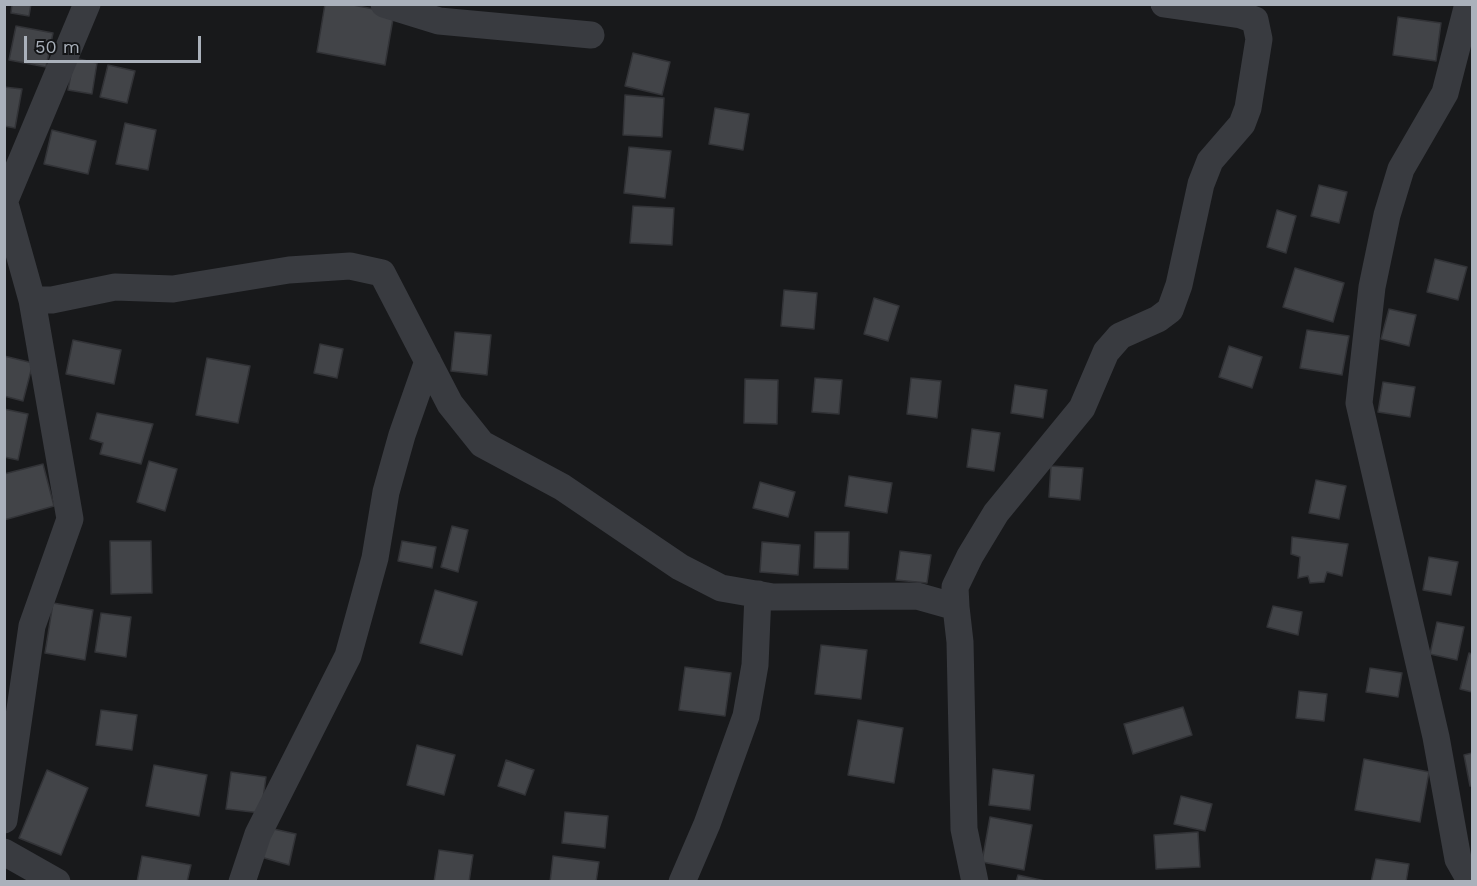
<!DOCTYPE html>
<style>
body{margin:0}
#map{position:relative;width:1477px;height:886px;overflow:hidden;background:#18191b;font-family:"Work Sans",sans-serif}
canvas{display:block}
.frame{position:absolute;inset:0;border:6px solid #aab1bb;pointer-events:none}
.scale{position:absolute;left:24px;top:36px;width:177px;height:27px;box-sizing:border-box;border:3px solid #aab1bb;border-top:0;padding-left:8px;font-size:18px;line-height:21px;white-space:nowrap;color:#aab1bb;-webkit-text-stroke:4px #131416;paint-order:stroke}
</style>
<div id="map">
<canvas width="1477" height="886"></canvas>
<div class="frame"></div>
<div class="scale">50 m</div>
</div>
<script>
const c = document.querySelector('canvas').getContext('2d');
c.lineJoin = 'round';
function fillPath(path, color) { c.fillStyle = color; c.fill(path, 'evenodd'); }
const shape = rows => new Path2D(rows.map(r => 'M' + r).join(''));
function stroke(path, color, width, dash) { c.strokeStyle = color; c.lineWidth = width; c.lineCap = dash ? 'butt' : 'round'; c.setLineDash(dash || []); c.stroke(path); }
const building = shape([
 [12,4,31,4,29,16,11,13,12,4],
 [325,4,348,4,394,13,385,65,317,52,325,4],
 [1398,17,1441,23,1436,61,1393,55,1398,17],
 [16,26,53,33,46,67,9,60,16,26],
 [633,53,670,62,662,95,625,86,633,53],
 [74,58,97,63,92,94,68,90,74,58],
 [108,65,135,71,127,103,100,97,108,65],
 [4,87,22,89,15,128,4,126,4,87],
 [625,95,664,98,662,137,623,135,625,95],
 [715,108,749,114,743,150,709,144,715,108],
 [125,123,156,130,148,170,116,164,125,123],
 [52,130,96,141,88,174,44,164,52,130],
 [629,147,671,151,665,198,624,193,629,147],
 [1319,185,1347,192,1339,223,1311,216,1319,185],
 [633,206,674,208,672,245,630,243,633,206],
 [1277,210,1296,216,1286,253,1267,247,1277,210],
 [1435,259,1467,267,1458,300,1427,292,1435,259],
 [1295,268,1344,283,1333,322,1283,307,1295,268],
 [784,290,817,293,814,329,781,326,784,290],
 [874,298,899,306,888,341,864,334,874,298],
 [1389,309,1416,315,1409,346,1381,339,1389,309],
 [1307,330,1349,336,1342,375,1300,368,1307,330],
 [455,332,491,335,487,375,451,371,455,332],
 [73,340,121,350,114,384,66,374,73,340],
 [320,344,343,349,337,378,314,373,320,344],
 [1229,346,1262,357,1252,388,1219,377,1229,346],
 [4,356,33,363,23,401,4,396,4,356],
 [207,358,250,366,238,423,196,415,207,358],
 [815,378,842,380,839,414,812,412,815,378],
 [911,378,941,381,937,418,907,414,911,378],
 [745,379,778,380,777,424,744,423,745,379],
 [1383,382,1415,387,1410,417,1378,412,1383,382],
 [1015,385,1047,390,1043,418,1011,413,1015,385],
 [4,409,28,414,18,460,4,457,4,409],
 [97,413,153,424,141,464,100,454,103,443,90,439,97,413],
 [972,429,1000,433,994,471,967,467,972,429],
 [149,461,177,469,165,511,137,502,149,461],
 [43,464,54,506,4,520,4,474,43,464],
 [1051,466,1083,468,1080,500,1049,497,1051,466],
 [849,476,892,483,887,513,845,506,849,476],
 [1316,480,1346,486,1339,519,1309,513,1316,480],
 [760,482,795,492,788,517,753,508,760,482],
 [452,526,468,530,458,572,441,567,452,526],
 [815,532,849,532,848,569,814,568,815,532],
 [1292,537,1348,544,1342,576,1327,572,1324,582,1310,583,1308,576,1298,578,1300,557,1291,554,1292,537],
 [110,541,151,541,152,593,111,594,110,541],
 [402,541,436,547,432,568,398,561,402,541],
 [762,542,800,545,798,575,760,572,762,542],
 [900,551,931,555,927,583,896,580,900,551],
 [1429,557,1458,562,1451,595,1423,590,1429,557],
 [435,590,477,602,462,655,420,643,435,590],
 [53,603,93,610,85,660,45,653,53,603],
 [1273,606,1302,612,1298,635,1267,627,1273,606],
 [101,613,131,617,126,657,95,652,101,613],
 [1437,622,1464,627,1457,660,1430,654,1437,622],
 [821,645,867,650,861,699,815,694,821,645],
 [1469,653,1472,654,1472,692,1460,689,1469,653],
 [685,667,731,673,725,716,679,710,685,667],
 [1370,668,1402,673,1398,697,1366,692,1370,668],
 [1299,691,1327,694,1324,721,1296,718,1299,691],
 [1183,707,1192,735,1133,754,1124,724,1183,707],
 [101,710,137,715,132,750,96,745,101,710],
 [858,720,903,728,894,783,848,775,858,720],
 [417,745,455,755,444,795,407,785,417,745],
 [1472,753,1472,786,1470,786,1464,755,1472,753],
 [1364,759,1429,772,1420,822,1355,810,1364,759],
 [506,760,534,770,525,795,498,786,506,760],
 [154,765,207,775,199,816,146,806,154,765],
 [993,769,1034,775,1030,810,989,805,993,769],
 [47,770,88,788,61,855,19,838,47,770],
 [231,772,266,777,261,813,226,809,231,772],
 [1181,796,1212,804,1205,831,1174,824,1181,796],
 [565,812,608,816,605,848,562,843,565,812],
 [990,817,1032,825,1024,870,982,862,990,817],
 [269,828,296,834,289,865,261,857,269,828],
 [1198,832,1200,867,1156,869,1154,835,1198,832],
 [439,850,473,855,469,882,434,882,439,850],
 [142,856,191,865,187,882,137,882,142,856],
 [553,856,599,862,596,882,550,882,553,856],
 [1376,859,1409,864,1406,882,1371,882,1376,859],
 [1018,875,1050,882,1016,882,1018,875]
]);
fillPath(building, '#424448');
stroke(building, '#323337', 1.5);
stroke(shape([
 [384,4,439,21,591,35],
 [1468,4,1445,93,1401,169,1387,215,1372,287,1359,403,1436,737,1458,859,1471,882],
 [4,200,32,300,70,519,32,626,4,820],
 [5,200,87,4],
 [32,300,52,300,115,287,173,289,289,270,350,266,382,273,450,404,482,444,562,487,680,567,721,588,773,597,917,596,956,607,960,642,964,829,975,882],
 [956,607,955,587,970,556,996,513,1082,408,1106,352,1120,336,1158,319,1170,310,1179,285,1201,184,1210,161,1242,124,1248,108,1259,39,1255,20,1241,15,1164,4],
 [4,852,57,882],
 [242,882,258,834,348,656,375,558,386,492,402,435,428,361],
 [682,882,707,824,746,716,755,665,758,594]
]), '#393b40', 27);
</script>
